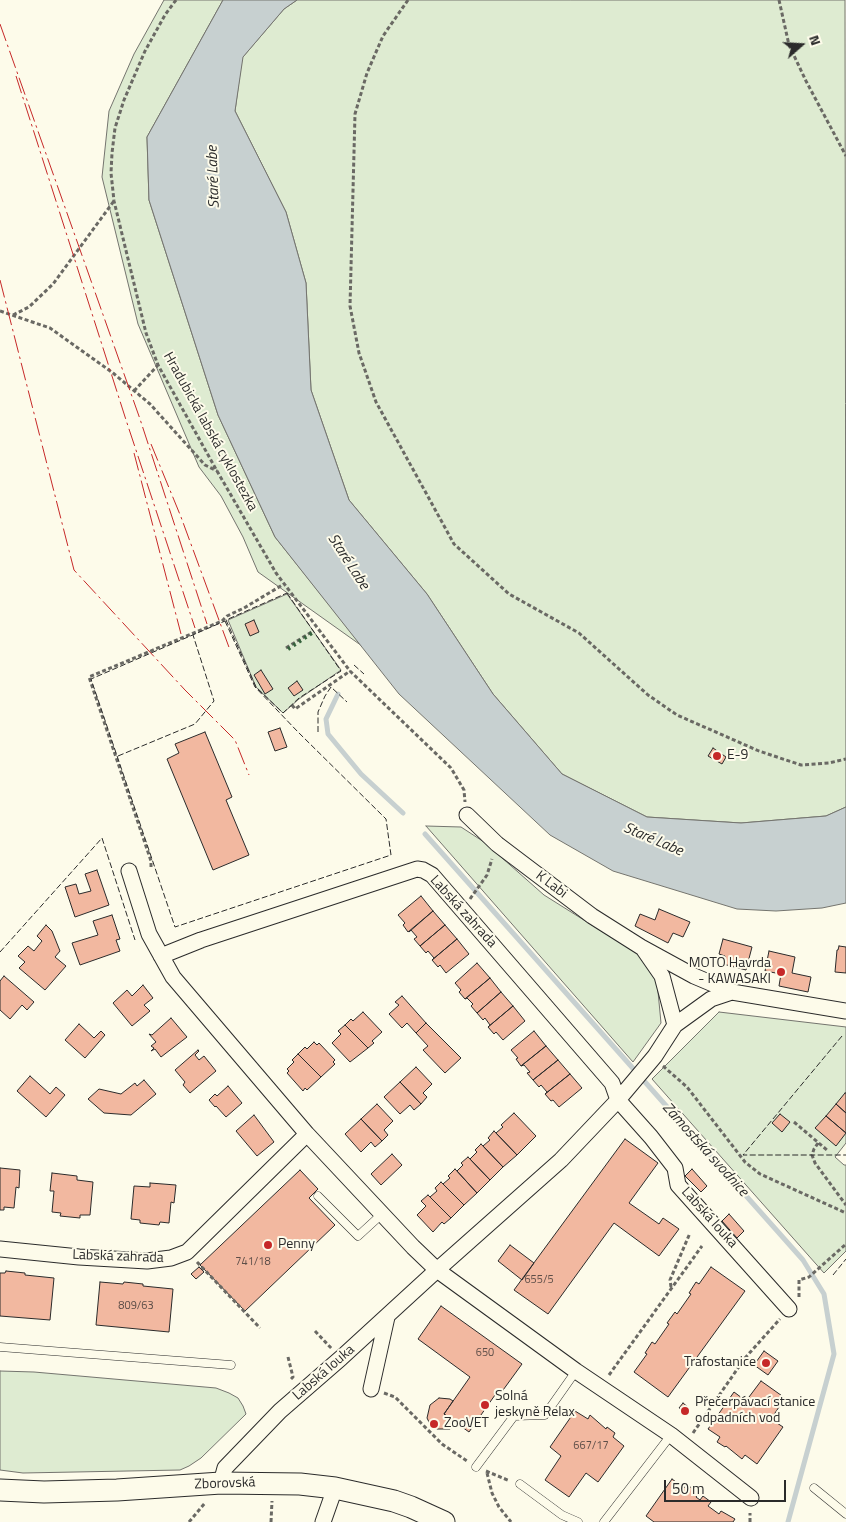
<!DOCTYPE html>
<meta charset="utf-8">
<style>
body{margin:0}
#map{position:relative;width:846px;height:1522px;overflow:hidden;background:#fdfbea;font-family:"Titillium Web",sans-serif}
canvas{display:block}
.north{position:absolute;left:776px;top:20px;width:50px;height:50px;-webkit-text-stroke:4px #fdfbea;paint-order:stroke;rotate:71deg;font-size:14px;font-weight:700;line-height:20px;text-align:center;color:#2b2b2b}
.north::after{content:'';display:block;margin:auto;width:18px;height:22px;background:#2b2b2b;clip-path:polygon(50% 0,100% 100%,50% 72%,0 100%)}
.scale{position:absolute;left:664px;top:1480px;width:122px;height:22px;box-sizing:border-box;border:2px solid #2b2b2b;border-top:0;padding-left:6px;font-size:15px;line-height:18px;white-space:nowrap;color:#2b2b2b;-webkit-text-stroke:4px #fdfbea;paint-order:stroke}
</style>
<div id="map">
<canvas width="846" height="1522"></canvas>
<div class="north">N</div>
<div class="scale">50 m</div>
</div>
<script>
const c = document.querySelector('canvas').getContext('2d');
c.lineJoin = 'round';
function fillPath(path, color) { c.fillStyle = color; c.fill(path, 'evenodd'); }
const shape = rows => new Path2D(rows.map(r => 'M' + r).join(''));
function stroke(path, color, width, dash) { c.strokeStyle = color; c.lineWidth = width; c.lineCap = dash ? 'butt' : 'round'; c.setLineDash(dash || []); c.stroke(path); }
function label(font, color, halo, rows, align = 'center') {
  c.font = font + ' "Titillium Web",sans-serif'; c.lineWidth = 4; c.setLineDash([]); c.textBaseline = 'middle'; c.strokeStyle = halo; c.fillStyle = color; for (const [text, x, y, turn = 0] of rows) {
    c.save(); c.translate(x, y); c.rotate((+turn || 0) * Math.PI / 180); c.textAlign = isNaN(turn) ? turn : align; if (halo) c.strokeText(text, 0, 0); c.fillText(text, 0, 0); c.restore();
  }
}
const green = shape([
 [164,0,223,0,147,137,149,200,218,415,275,537,362,646,258,572,243,537,221,496,199,467,138,324,102,177,109,111,134,54,164,0],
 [297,0,845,0,846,807,826,816,741,823,647,817,562,774,493,694,427,594,349,500,311,390,306,283,286,212,235,111,242,58,284,9,297,0],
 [287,594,341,670,299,699,283,713,256,687,228,620,287,594],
 [426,826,461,827,484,842,544,895,646,959,657,981,661,1023,633,1062,426,826],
 [719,1012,846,1027,846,1143,835,1157,844,1165,846,1165,846,1251,824,1273,652,1079,719,1012],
 [0,1371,34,1372,216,1388,229,1393,238,1398,243,1406,246,1414,201,1458,189,1466,180,1470,23,1473,0,1470,0,1371]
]);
fillPath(green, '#deebd1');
stroke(green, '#74746e', 1);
const water = shape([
 [223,0,297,0,284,9,243,57,235,111,286,212,306,283,311,390,349,500,427,594,493,694,562,774,647,817,741,823,826,816,846,807,846,903,822,908,776,911,737,909,613,871,550,835,399,694,275,537,218,415,149,200,147,137,223,0]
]);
fillPath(water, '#c7d0d0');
stroke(water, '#74746e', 1);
stroke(shape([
 [338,694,326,719,328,734,361,774,403,813],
 [425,834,803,1260,824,1294,834,1354,788,1522]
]), '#c7d0d0', 5);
const building = shape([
 [254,620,259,632,250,636,245,624,254,620],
 [261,670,273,689,265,694,254,675,261,670],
 [297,681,303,690,294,696,288,688,297,681],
 [280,728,287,747,275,751,268,732,280,728],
 [205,732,232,797,226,800,249,855,213,870,167,759,179,753,175,744,205,732],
 [713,748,726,757,722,764,708,756,713,748],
 [97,870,109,905,75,917,65,887,76,884,79,894,91,891,85,874,97,870],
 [421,896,433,911,408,932,403,925,405,923,398,915,421,896],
 [659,909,690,922,683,937,673,933,668,943,635,926,640,914,655,920,659,909],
 [433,911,445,925,420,946,414,939,417,937,411,930,409,932,433,911],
 [112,915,120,939,116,940,120,951,80,965,72,943,98,935,93,921,112,915],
 [46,925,52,931,60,951,55,957,66,966,45,990,19,968,25,962,18,956,28,946,34,951,42,941,37,936,46,925],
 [445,925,457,939,432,960,434,958,428,951,426,953,420,946,445,925],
 [457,939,469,954,446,973,440,965,438,967,432,960,457,939],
 [723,939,752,947,746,970,723,964,725,956,719,954,723,939],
 [839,946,846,947,846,973,835,972,837,950,838,950,839,946],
 [769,951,795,957,792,973,811,977,808,992,779,986,781,974,765,971,769,951],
 [477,963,490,978,465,999,459,992,461,990,455,983,477,963],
 [4,976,34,1002,27,1010,22,1005,10,1019,0,1010,0,981,4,976],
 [490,978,501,992,477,1013,471,1006,473,1004,467,998,465,999,490,978],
 [143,985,153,998,144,1005,150,1011,132,1026,113,1003,127,990,132,996,143,985],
 [501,992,513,1006,488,1027,490,1025,485,1018,483,1020,477,1013,501,992],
 [402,996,426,1023,416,1033,407,1023,402,1028,389,1014,399,1005,395,1002,402,996],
 [513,1006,525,1021,503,1040,496,1032,494,1034,488,1027,513,1006],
 [363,1012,382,1032,372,1041,374,1043,368,1048,345,1025,351,1019,353,1021,363,1012],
 [171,1018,187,1037,161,1057,155,1049,151,1051,154,1048,151,1046,156,1042,149,1034,152,1035,171,1018],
 [426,1023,461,1058,445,1073,423,1050,428,1046,416,1033,426,1023],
 [79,1024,94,1038,101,1031,105,1035,85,1058,65,1040,79,1024],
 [345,1025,368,1048,350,1062,332,1043,341,1034,338,1031,345,1025],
 [534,1031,546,1046,521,1066,516,1059,518,1058,511,1050,534,1031],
 [314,1042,317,1045,319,1043,335,1060,333,1062,335,1064,321,1077,298,1054,305,1047,307,1049,314,1042],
 [546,1046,558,1060,533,1080,527,1073,530,1072,524,1065,521,1066,546,1046],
 [198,1050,199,1051,195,1055,199,1060,204,1056,216,1071,190,1093,183,1085,185,1082,175,1070,198,1050],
 [298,1054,321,1077,307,1090,305,1088,303,1091,287,1073,289,1071,287,1069,294,1062,292,1060,298,1054],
 [558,1060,570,1074,545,1094,547,1092,541,1085,539,1087,533,1080,558,1060],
 [416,1067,432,1084,423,1093,427,1097,421,1104,400,1082,416,1067],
 [570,1074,582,1088,559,1107,553,1100,551,1101,545,1094,570,1074],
 [30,1076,50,1094,56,1087,65,1095,46,1117,17,1091,30,1076],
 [144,1080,156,1094,131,1115,104,1113,88,1099,99,1089,121,1094,135,1083,137,1086,144,1080],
 [400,1082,421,1104,414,1110,410,1105,400,1114,384,1097,400,1082],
 [228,1086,242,1103,226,1117,216,1106,215,1107,209,1100,215,1094,217,1096,228,1086],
 [845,1093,846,1093,846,1113,836,1104,845,1093],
 [377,1104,393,1121,384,1130,388,1135,382,1141,361,1119,377,1104],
 [836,1104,846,1113,846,1133,826,1116,836,1104],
 [514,1113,536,1136,517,1155,496,1133,503,1127,501,1125,514,1113],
 [780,1114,790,1122,782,1132,772,1123,780,1114],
 [254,1115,274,1142,257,1156,236,1131,254,1115],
 [826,1116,846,1133,836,1146,815,1128,826,1116],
 [361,1119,382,1141,375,1147,371,1142,361,1152,345,1134,361,1119],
 [494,1131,517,1155,503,1167,483,1146,490,1140,488,1138,494,1131],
 [625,1139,658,1163,629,1203,659,1224,663,1218,679,1229,659,1256,614,1223,548,1314,514,1290,625,1139],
 [481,1144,503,1167,490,1180,470,1159,477,1152,475,1150,481,1144],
 [392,1154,402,1165,381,1185,371,1174,392,1154],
 [468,1157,490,1180,477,1193,457,1171,463,1165,461,1163,468,1157],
 [0,1168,20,1170,19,1188,16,1187,14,1208,4,1207,4,1210,0,1210,0,1168],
 [455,1169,477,1193,464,1205,443,1184,450,1178,448,1176,455,1169],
 [692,1169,707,1186,701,1192,685,1176,692,1169],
 [300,1170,318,1189,309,1198,335,1225,245,1311,200,1265,300,1170],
 [52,1173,77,1176,77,1180,93,1182,90,1215,80,1215,80,1218,60,1216,61,1213,52,1212,54,1191,50,1191,52,1173],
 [441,1182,464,1205,451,1218,430,1197,437,1191,435,1188,441,1182],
 [150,1183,176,1185,174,1203,171,1202,169,1223,160,1222,159,1225,140,1223,140,1220,131,1219,134,1186,150,1187,150,1183],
 [428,1195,451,1218,444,1224,442,1222,433,1232,417,1215,426,1206,421,1201,428,1195],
 [729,1214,744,1231,737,1238,722,1221,729,1214],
 [510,1245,534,1263,522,1280,498,1261,510,1245],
 [199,1267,204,1272,196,1279,191,1274,199,1267],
 [711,1267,745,1291,668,1397,634,1372,647,1354,645,1353,652,1342,655,1344,669,1324,667,1323,675,1312,677,1314,691,1294,689,1293,696,1282,699,1284,711,1267],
 [6,1271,25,1273,25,1275,54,1278,50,1320,0,1316,0,1273,5,1273,6,1271],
 [100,1282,123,1284,124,1282,143,1284,143,1286,173,1289,169,1332,96,1325,100,1282],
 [441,1306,522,1364,498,1397,495,1395,469,1432,444,1414,470,1377,418,1339,441,1306],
 [764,1351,778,1361,768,1375,754,1365,764,1351],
 [761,1381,785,1398,771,1419,783,1427,757,1464,745,1455,742,1459,726,1446,725,1447,717,1442,720,1437,708,1429,734,1392,746,1401,761,1381],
 [439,1398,450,1399,453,1401,444,1414,457,1423,450,1429,437,1429,430,1424,427,1418,430,1405,439,1398],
 [683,1403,689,1408,685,1413,679,1408,683,1403],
 [575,1411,588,1419,590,1415,606,1429,607,1427,615,1433,613,1437,624,1446,598,1482,586,1473,569,1497,545,1480,561,1456,550,1447,575,1411],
 [672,1479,684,1488,687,1484,698,1494,696,1497,700,1500,703,1496,711,1502,708,1506,719,1514,721,1511,735,1519,733,1522,654,1522,646,1516,672,1479]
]);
fillPath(building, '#f2b8a0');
stroke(building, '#2b2b2b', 1);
const lane = shape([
 [318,1196,358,1236,382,1214],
 [0,1347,231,1365],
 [476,1467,514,1416,545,1415,576,1371],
 [520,1484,562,1515,578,1522],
 [814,1488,846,1514],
 [604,1522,671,1435]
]);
const street = shape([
 [467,815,497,844,592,916,641,947,694,976,732,992,846,1011],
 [129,871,149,934,173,977,307,1134,413,1247,437,1270,576,1371,671,1435,751,1498],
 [644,950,662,976,675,1025],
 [161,956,201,940,417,869,423,870,432,875,612,1083,618,1100,651,1137,675,1168,678,1185,789,1309],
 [0,1249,79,1257,147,1261,171,1258,187,1252,307,1134],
 [371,1389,387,1317],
 [221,1483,225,1468,280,1411,341,1358,437,1270,561,1160,618,1100,655,1056,675,1025,711,999,732,992],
 [323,1522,335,1488]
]);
const secondary = shape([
 [0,1490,44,1492,117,1490,221,1483,300,1484,335,1488,394,1501,411,1507,444,1522]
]);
stroke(lane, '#2b2b2b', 9);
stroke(street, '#2b2b2b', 17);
stroke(secondary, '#2b2b2b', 23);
stroke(shape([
 [176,0,165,15,145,51,124,100,115,128,112,153,111,173,114,201,146,333,158,365,217,471,276,573,350,671,451,768,464,790,465,802],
 [408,0,383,36,367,73,355,114,350,306,359,353,376,402,454,544,509,594,579,633,648,695,677,715,759,751,801,765,829,763,846,759],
 [779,0,789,45,806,81,846,156],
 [0,311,50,328,113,373,150,404,205,465,217,471],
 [13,315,29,307,53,284,114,201],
 [134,391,158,365],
 [286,648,313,631],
 [292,705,295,709,350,671],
 [151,867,151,861,89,677,222,621,227,616,244,608,284,584],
 [470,899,487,875,492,859],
 [663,1066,687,1087,745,1162,760,1174,846,1213],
 [794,1122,827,1150],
 [818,1143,814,1149,812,1155,815,1163,846,1205],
 [197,1262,260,1328],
 [671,1287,670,1280,690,1233],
 [799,1297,799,1280,809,1277,846,1244],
 [315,1331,332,1349],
 [288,1357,293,1377,291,1379],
 [609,1375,702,1246],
 [384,1393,395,1397,442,1444,467,1461],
 [693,1433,745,1358,780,1319],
 [486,1471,510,1481],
 [487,1473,492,1493,499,1507,511,1522],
 [189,1522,205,1503],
 [271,1522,272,1501],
 [750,1522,750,1513]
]), '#6a6964', 3, [4, 2.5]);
stroke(lane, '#fdfbea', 8);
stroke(street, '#fdfbea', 15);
stroke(secondary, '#fdfbea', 21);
stroke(shape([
 [288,649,312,633]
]), '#34623c', 4, [2.5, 4]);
stroke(shape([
 [287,593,341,671,299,698,283,713,256,687,226,620,287,593],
 [225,621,255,687,298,732,386,819,391,855,175,927,91,679,225,621],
 [354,665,364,674],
 [318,732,318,712,325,696,331,687,347,702],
 [118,756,195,724,214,701,193,635],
 [0,952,102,838,135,940],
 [842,1036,743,1155,846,1155],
 [833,1275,846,1259]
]), '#2b2b2b', 1, [6, 2.5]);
stroke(shape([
 [0,24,140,419,207,624],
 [16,76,127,423,195,628],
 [0,280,74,570,185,690,235,740,249,775],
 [151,444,181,517,230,650],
 [134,453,181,634]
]), '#c62828', 1, [18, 4, 2.5, 4]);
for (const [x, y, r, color] of [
 [717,756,5,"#c62828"],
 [781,972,5,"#c62828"],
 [268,1245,5,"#c62828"],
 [766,1363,5,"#c62828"],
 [485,1405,5,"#c62828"],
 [685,1411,5,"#c62828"],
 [434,1424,5,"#c62828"]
]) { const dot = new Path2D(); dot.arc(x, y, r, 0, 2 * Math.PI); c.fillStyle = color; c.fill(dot); stroke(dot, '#fdfbea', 2); }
label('11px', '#5d4e48', null, [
 ["741/18",253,1262],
 ["655/5",539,1280],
 ["809/63",136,1306],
 ["650",485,1353],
 ["667/17",591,1446]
]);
label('14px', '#2b2b2b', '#fdfbea', [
 ["Hradubická labská cyklostezka",210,432,61],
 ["K Labi",551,885,37],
 ["Labská zahrada",463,912,48],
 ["Labská louka",709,1218,48],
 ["Labská zahrada",118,1257,2],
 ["Labská louka",324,1373,-41],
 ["Zborovská",225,1484,-2]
]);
label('14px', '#2b2b2b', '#fdfbea', [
 ["E-9",727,756],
 ["MOTO Havrda",771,964,"right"],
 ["- KAWASAKI",771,980,"right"],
 ["Penny",278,1245],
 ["Trafostanice",756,1363,"right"],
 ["Solná",495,1397],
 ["jeskyně Relax",495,1413],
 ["Přečerpávací stanice",695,1403],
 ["odpadních vod",695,1419],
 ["ZooVET",444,1424]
], 'left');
label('italic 15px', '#2b2b2b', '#fdfbea', [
 ["Staré Labe",214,177,-92],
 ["Staré Labe",348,562,57],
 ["Staré Labe",653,840,23],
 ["Zámostská svodnice",705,1150,48]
]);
</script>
